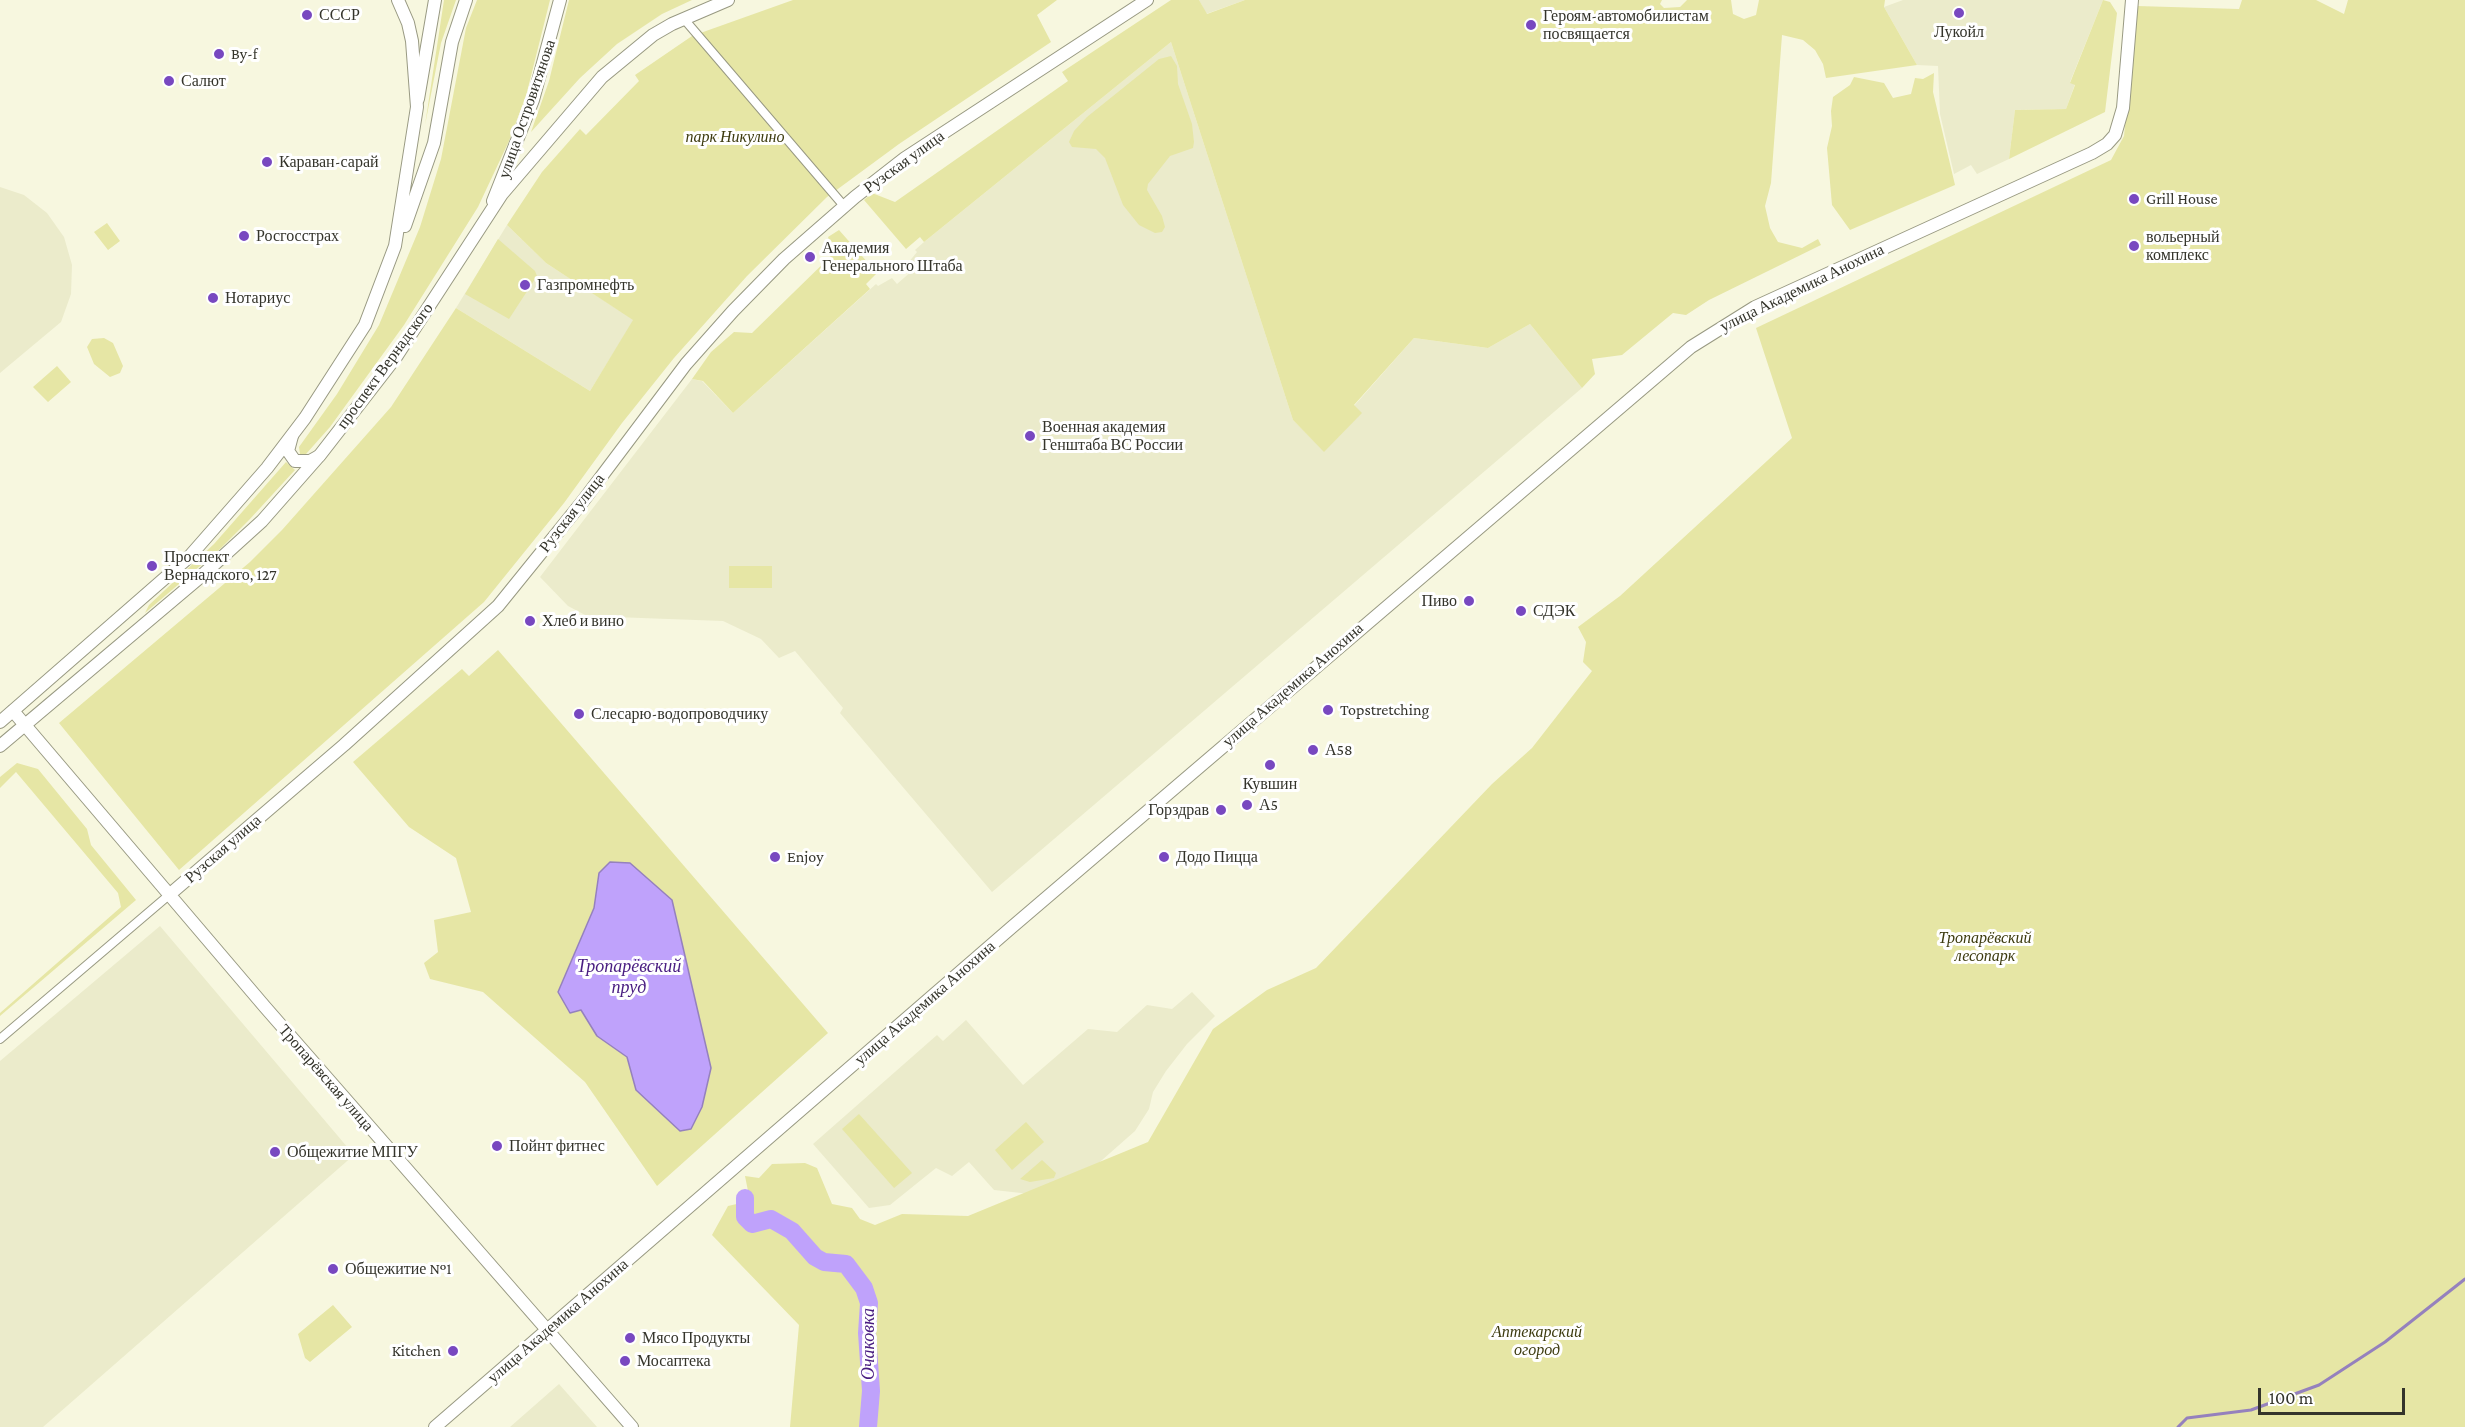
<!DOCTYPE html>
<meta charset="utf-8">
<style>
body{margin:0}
#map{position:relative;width:2465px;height:1427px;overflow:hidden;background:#f7f7df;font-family:"Crimson Pro",serif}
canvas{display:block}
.scale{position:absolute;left:2258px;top:1388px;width:147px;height:27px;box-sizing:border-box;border:3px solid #34342b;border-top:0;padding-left:8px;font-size:18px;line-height:21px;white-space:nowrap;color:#34342b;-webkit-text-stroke:4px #fff;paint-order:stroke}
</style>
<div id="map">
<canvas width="2465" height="1427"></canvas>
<div class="scale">100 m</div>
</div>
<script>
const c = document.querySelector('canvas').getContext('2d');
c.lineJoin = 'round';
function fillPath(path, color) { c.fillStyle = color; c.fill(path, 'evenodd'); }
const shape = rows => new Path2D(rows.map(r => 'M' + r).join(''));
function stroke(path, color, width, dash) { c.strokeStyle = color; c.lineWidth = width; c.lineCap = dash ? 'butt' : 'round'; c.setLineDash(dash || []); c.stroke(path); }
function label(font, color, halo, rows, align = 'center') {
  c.font = font + ' "Crimson Pro",serif'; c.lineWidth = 6; c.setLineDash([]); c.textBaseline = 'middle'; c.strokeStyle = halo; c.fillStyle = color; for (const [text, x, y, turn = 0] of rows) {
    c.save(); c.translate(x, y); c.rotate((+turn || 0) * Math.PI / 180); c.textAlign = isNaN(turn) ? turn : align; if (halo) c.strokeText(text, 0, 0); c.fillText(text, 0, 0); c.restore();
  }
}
fillPath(shape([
 [1199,0,1245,0,1206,14],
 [1903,0,2103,0,2070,82,2075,84,2066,109,2015,110,2009,159,1977,174,1971,165,1954,174,1940,114,1938,66,1917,65,1884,7],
 [1171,42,1293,420,1324,451,1361,413,1354,406,1414,338,1488,348,1530,324,1582,388,992,892,840,713,843,708,795,651,779,658,761,639,723,621,587,616,568,606,540,577,692,379,702,381,733,413,876,284,878,286,892,278,897,284,913,270,908,263,917,252,915,250,924,242],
 [0,187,24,195,47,213,64,237,72,265,71,294,61,322,0,373],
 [507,225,546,263,634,320,590,391,456,308],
 [160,926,354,1155,43,1427,0,1427,0,1061],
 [1192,992,1215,1016,1187,1044,1166,1071,1153,1092,1149,1109,1135,1131,1093,1168,1030,1194,994,1190,969,1162,952,1176,936,1168,890,1205,869,1208,813,1144,937,1035,943,1041,966,1020,1023,1085,1088,1029,1117,1032,1147,1005,1172,1009],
 [559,1384,597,1427,510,1427]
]), '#ebebcb');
fillPath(shape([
 [444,0,456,0,441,43,425,125],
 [477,0,550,0,526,96,509,141,478,207,404,325,330,427,306,454,300,454,299,447,337,394,379,325,420,227,441,159,466,28],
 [569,0,692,0,662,14,617,44,580,78,531,132,549,81],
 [793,0,1057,0,1037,15,1051,42,899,144,827,197,747,276,674,358,622,423,564,503,484,602,179,870,59,723,250,562,282,530,391,407,456,308,590,391,633,320,546,263,507,225,542,172,580,129,586,135,639,81,635,75,692,36],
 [1171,0,1199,0,1207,14,1245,0,1662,0,1660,4,1664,8,1680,7,1687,0,1731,0,1733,14,1744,19,1756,15,1759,0,1885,0,1884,7,1917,65,1826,78,1823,64,1815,50,1803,40,1782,35,1771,183,1765,206,1770,228,1778,242,1802,248,1818,239,1821,245,1709,300,1686,315,1673,313,1622,355,1592,359,1595,374,1582,388,1530,324,1488,348,1414,338,1354,405,1362,413,1324,452,1293,420,1171,42,924,242,920,237,906,249,864,200,872,193,895,202,1068,81,1062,72],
 [2103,0,2110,2,2117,13,2105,112,2009,159,2015,110,2066,109,2075,85,2070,83],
 [2242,0,2316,0,2344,14,2348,0,2465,0,2465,1427,790,1427,799,1325,712,1235,728,1206,741,1203,748,1191,745,1176,759,1178,772,1164,805,1163,817,1168,832,1204,852,1208,860,1219,875,1225,902,1214,968,1216,1148,1142,1213,1029,1267,990,1316,968,1492,784,1532,748,1592,671,1583,662,1586,642,1578,627,1620,596,1792,438,1756,328,2111,160,2124,136,2137,6,2239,9],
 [1171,56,1177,66,1178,84,1192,124,1194,142,1193,148,1170,156,1148,184,1147,190,1162,216,1165,227,1162,232,1155,233,1139,225,1123,205,1105,158,1096,149,1072,147,1069,142,1074,131,1087,117,1159,59],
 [1934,73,1933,92,1955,185,1850,230,1832,205,1827,148,1832,126,1831,111,1833,97,1850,85,1854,77,1884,83,1893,98,1911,94,1915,78,1923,79],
 [107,223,120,241,108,250,94,232],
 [839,230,877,273,866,284,870,289,733,413,703,381,692,379,711,352,734,332,752,333,834,253,828,237],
 [498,239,535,271,537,276,509,319,465,294],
 [104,338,113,343,123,366,120,373,110,377,94,364,87,347,92,339],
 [57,366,71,382,48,402,33,387],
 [286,462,295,470,250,519,220,549,145,613,149,605,214,544],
 [729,566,772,566,772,588,729,588],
 [498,650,828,1033,657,1186,585,1082,483,992,430,979,424,963,438,952,434,920,471,912,456,858,409,827,353,762,462,669,469,676],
 [17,763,38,769,87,829,91,845,136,900,0,1016,0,1013,121,907,118,893,16,772,0,788,0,777],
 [859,1114,912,1173,894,1188,842,1129],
 [1026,1122,1044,1142,1012,1170,995,1150],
 [1042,1160,1056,1173,1054,1178,1030,1182,1020,1179],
 [333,1305,352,1327,310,1362,305,1358,298,1334]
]), '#e6e6a5');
const water = shape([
 [610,862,630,863,672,900,711,1068,702,1107,691,1129,680,1131,636,1090,627,1057,597,1036,581,1010,570,1013,558,992,594,908,599,873,610,862]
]);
fillPath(water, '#bfa2fb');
stroke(water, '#9581bd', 1.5);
stroke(shape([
 [2178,1427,2187,1418,2251,1410,2319,1385,2385,1342,2465,1279]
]), '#9581bd', 3);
stroke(shape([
 [745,1198,745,1217,752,1224,771,1219,792,1231,815,1257,824,1262,846,1264,864,1288,869,1303,867,1333,871,1391,868,1427]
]), '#bfa2fb', 18);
const street = shape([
 [684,19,844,206],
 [0,1039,169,895]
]);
const secondary = shape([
 [418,99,435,0],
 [493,201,533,100,560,0],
 [292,436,288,451,295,461,310,461,319,456],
 [13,711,265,1007,632,1427],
 [169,895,344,745,498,606,583,501,686,364,733,311,784,259,855,197,905,158,1147,0],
 [435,1427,1012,927,1691,347,1755,307,2092,153,2107,144,2115,135,2123,108,2132,0]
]);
const primary = shape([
 [405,226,434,143,452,42,466,0],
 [0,722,189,557,267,468,305,418,365,325,395,246,417,107,412,41,408,23,398,0],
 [0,746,198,579,262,521,320,455,396,357,502,194,602,77,653,35,672,24,728,0]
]);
stroke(street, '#989982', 10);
stroke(secondary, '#989982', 14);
stroke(primary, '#989982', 14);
stroke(street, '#fff', 8);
stroke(secondary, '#fff', 12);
stroke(primary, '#fff', 12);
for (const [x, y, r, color] of [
 [1959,13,6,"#7848c0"],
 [307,15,6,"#7848c0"],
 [1531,25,6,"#7848c0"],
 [219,54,6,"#7848c0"],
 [169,81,6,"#7848c0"],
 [267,162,6,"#7848c0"],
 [2134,199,6,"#7848c0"],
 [244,236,6,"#7848c0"],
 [2134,246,6,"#7848c0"],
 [810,257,6,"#7848c0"],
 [525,285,6,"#7848c0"],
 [213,298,6,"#7848c0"],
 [1030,436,6,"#7848c0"],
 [152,566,6,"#7848c0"],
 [1469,601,6,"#7848c0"],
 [1521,611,6,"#7848c0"],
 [530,621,6,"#7848c0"],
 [1328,710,6,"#7848c0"],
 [579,714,6,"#7848c0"],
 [1313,750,6,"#7848c0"],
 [1270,765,6,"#7848c0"],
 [1247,805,6,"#7848c0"],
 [1221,810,6,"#7848c0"],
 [775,857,6,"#7848c0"],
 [1164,857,6,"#7848c0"],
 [497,1146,6,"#7848c0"],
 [275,1152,6,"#7848c0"],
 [333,1269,6,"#7848c0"],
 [630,1338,6,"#7848c0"],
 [453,1351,6,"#7848c0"],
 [625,1361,6,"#7848c0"]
]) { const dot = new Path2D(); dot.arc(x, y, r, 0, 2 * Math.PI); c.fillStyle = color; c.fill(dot); stroke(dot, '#fff', 2); }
label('16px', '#34342b', '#fff', [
 ["СССР",319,15],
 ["Героям-автомобилистам",1543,16],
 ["посвящается",1543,34],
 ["Лукойл",1959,32,"center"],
 ["By-f",231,54],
 ["Салют",181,81],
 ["Караван-сарай",279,162],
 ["Grill House",2146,199],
 ["Росгосстрах",256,236],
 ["вольерный",2146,237],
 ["комплекс",2146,255],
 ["Академия",822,248],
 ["Генерального Штаба",822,266],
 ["Газпромнефть",537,285],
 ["Нотариус",225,298],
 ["Военная академия",1042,427],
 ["Генштаба ВС России",1042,445],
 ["Проспект",164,557],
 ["Вернадского, 127",164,575],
 ["Пиво",1457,601,"right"],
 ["СДЭК",1533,611],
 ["Хлеб и вино",542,621],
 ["Topstretching",1340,710],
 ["Слесарю-водопроводчику",591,714],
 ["А58",1325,750],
 ["Кувшин",1270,784,"center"],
 ["А5",1259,805],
 ["Горздрав",1209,810,"right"],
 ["Enjoy",787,857],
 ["Додо Пицца",1176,857],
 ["Пойнт фитнес",509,1146],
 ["Общежитие МПГУ",287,1152],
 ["Общежитие №1",345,1269],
 ["Мясо Продукты",642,1338],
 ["Kitchen",441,1351,"right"],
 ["Мосаптека",637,1361]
], 'left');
label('16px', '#34342b', '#fff', [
 ["улица Островитянова",527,109,-71],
 ["Рузская улица",904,162,-36],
 ["улица Академика Анохина",1802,288,-26],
 ["проспект Вернадского",385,366,-54],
 ["Рузская улица",572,513,-52],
 ["улица Академика Анохина",1293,685,-41],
 ["Рузская улица",223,849,-41],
 ["улица Академика Анохина",925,1003,-41],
 ["Тропарёвская улица",326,1078,49],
 ["улица Академика Анохина",558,1321,-41]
]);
label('italic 16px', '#3d3b0f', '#fff', [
 ["парк Никулино",735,137],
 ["Тропарёвский",1985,938],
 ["лесопарк",1985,956],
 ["Аптекарский",1537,1332],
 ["огород",1537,1350]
]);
label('italic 18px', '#491d81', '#fff', [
 ["Тропарёвский",629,966],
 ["пруд",629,987],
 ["Очаковка",868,1344,-90]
]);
</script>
